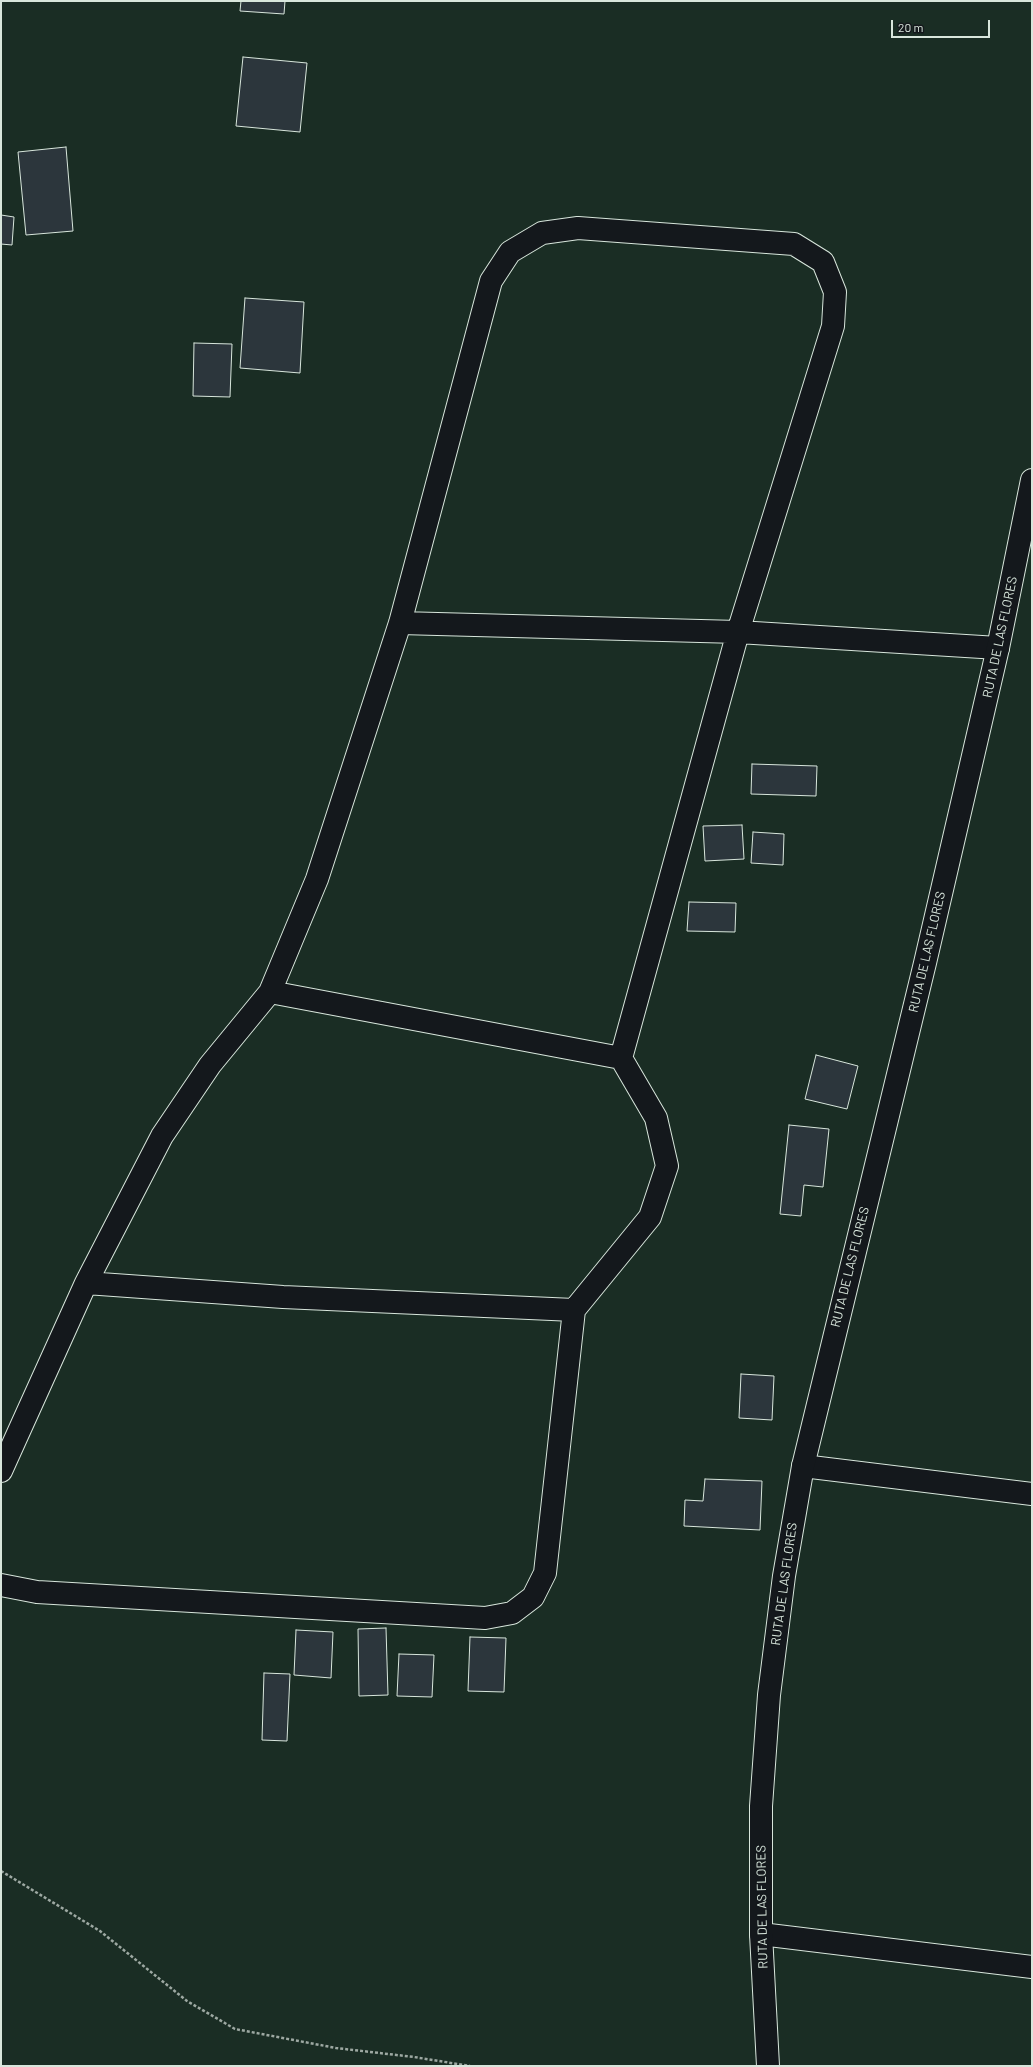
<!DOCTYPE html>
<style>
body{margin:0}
#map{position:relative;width:1033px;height:2067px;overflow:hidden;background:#14181c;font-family:Barlow,sans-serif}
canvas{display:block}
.frame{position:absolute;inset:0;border:2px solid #d8e6dc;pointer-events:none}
.scale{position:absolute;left:891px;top:20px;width:99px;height:18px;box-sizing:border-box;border:2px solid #d8e6dc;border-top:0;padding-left:5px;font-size:12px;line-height:14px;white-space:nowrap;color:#d8e6dc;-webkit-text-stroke:3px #14181c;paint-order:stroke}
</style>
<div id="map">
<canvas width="1033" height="2067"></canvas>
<div class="frame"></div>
<div class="scale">20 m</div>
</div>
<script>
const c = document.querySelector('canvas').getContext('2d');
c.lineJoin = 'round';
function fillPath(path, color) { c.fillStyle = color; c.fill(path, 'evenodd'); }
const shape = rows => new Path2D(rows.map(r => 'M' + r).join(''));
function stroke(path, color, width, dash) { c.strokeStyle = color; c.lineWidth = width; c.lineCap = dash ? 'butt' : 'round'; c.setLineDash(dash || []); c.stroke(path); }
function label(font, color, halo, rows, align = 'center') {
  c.font = font + ' Barlow,sans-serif'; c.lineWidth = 3; c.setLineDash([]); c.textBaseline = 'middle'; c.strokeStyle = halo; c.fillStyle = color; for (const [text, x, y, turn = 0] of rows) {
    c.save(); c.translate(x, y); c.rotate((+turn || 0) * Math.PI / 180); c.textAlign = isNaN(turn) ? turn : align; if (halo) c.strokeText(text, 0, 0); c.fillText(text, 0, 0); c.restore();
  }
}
const green = shape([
 [1,1,1032,1,1032,2066,1,2066,1,1]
]);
fillPath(green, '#1a2d24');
stroke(green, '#939e99', 1);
const building = shape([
 [241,1,285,1,284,14,240,11,241,1],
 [243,57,307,63,300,132,236,126,243,57],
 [66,147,73,231,26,235,18,152,66,147],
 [1,215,14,217,12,245,1,244,1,215],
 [245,298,304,302,300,373,240,368,245,298],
 [194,343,232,344,230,397,193,396,194,343],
 [752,764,817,766,816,796,751,794,752,764],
 [742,825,744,859,705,861,703,826,742,825],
 [753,832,784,834,783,865,751,863,753,832],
 [689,902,736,903,735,932,687,931,689,902],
 [816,1055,858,1066,847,1109,805,1099,816,1055],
 [789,1125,829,1129,823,1187,804,1185,801,1216,780,1214,789,1125],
 [741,1374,774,1376,772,1420,739,1418,741,1374],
 [705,1479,762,1481,760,1530,684,1526,685,1500,703,1501,705,1479],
 [386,1628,388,1695,359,1696,358,1629,386,1628],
 [296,1630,333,1632,331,1678,294,1675,296,1630],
 [470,1637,506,1638,504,1692,468,1691,470,1637],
 [399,1654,434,1655,432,1697,397,1696,399,1654],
 [264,1673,290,1674,287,1741,262,1740,264,1673]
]);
fillPath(building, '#2c363c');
stroke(building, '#d8e6dc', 1);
const street = shape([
 [400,623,738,632,998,648],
 [86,1283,162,1136,210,1065,270,992],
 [803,1466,1032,1494],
 [1,1471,86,1283,283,1297,574,1310],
 [1,1585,37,1592,485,1618,512,1613,533,1597,545,1573,574,1310,650,1217,667,1166,656,1118,621,1058,738,632,833,326,835,292,823,262,794,244,578,228,542,233,510,252,491,281,400,623,317,879,270,992,621,1058],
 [761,1934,1032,1967]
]);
const secondary = shape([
 [768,2066,761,1934,761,1806,769,1695,784,1576,803,1466,925,963,998,648,1032,480]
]);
stroke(street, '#d8e6dc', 24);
stroke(secondary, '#d8e6dc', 24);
stroke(shape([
 [1,1871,100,1931,187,2001,235,2029,336,2048,414,2057,470,2066]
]), '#9da8a2', 2.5, [3, 2]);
stroke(street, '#14181c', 22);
stroke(secondary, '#14181c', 22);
label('13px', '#d8e6dc', '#14181c', [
 ["RUTA DE LAS FLORES",1000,637,-78],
 ["RUTA DE LAS FLORES",927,952,-77],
 ["RUTA DE LAS FLORES",850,1267,-76],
 ["RUTA DE LAS FLORES",784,1584,-82],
 ["RUTA DE LAS FLORES",762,1907,-91]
]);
</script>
